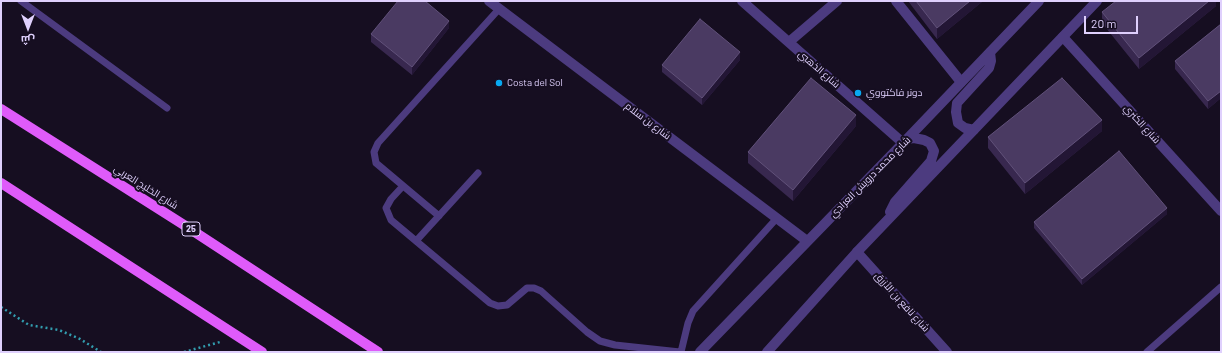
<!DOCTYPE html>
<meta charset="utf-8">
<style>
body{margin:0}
#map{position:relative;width:1222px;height:353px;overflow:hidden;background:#160e21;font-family:Barlow,Cairo,sans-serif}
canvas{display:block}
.frame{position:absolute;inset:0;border:2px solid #dfd0fd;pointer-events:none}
.north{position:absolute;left:8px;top:8px;width:40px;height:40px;-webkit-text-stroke:3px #160e21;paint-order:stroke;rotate:180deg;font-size:11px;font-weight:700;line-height:16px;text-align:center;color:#dfd0fd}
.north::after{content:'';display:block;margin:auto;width:14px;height:18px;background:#dfd0fd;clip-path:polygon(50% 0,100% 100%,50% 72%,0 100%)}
.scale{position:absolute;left:1084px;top:16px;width:54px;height:18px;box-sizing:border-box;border:2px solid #dfd0fd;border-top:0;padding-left:5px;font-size:12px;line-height:14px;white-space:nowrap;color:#dfd0fd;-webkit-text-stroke:3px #160e21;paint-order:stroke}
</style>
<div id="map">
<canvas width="1222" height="353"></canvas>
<div class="frame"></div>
<div class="north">ش</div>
<div class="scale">20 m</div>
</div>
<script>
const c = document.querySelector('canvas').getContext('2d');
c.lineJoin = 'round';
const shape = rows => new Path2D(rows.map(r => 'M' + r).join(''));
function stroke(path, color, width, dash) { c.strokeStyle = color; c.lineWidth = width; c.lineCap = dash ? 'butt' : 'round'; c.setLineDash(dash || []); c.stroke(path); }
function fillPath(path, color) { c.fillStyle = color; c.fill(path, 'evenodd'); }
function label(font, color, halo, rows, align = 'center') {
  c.font = font + ' Barlow,Cairo,sans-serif'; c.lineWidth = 4; c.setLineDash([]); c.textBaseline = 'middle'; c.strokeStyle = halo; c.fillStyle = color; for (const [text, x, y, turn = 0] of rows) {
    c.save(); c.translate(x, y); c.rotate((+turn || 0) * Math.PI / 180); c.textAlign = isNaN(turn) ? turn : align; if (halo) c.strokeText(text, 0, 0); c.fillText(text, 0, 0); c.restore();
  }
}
stroke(shape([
 [1,307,29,325,59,330,80,339,101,352],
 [184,352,220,342]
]), '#329daf', 2.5, [2, 3]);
stroke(shape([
 [21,1,167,108],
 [403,186,391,199,386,208,391,220,490,303,498,306,507,305,527,288,534,288,541,291,587,332,600,341,615,345,680,352],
 [439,216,376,163,374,152,378,143,499,9],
 [416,241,478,173],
 [681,352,688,323,693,311,777,218],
 [1147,352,1221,287]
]), '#4c3b7f', 7);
stroke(shape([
 [489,1,807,241],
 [742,1,903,143],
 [896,1,961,82],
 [1063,37,1221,211],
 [789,42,837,1],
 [857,252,947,352]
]), '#4c3b7f', 10);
stroke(shape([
 [974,130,965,128,958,123,956,112,957,103,989,68,991,61,990,52],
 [890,212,895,202,931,161,934,151,930,143,924,140,914,138,907,139],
 [700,352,907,139,1039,1],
 [767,352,857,252,1097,1]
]), '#4c3b7f', 10);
stroke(shape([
 [1,109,184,225,378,352],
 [1,183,262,352]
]), '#df5bfa', 10);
fillPath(shape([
 [908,1,983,1,937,39],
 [1216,1,1216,6,1139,69,1102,23,1102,12],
 [1221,24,1221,98,1208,109,1175,69,1175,61],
 [449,28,412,75,371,42,371,34],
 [740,60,702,105,662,72,662,65],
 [856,126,793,201,748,163,748,152],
 [1102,131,1025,194,988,148,988,137],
 [1167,214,1082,285,1034,228,1034,222]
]), '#38284f');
fillPath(shape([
 [970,1,983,1,937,39,937,28],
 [1209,1,1216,1,1216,6,1139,69,1139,58],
 [449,21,449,28,412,75,412,67],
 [740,52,740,60,702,105,702,98],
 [1221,91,1221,98,1208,109,1208,101],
 [856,115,856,126,793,201,793,190],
 [1102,120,1102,131,1025,194,1025,183],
 [1167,208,1167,214,1082,285,1082,279]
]), '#231635');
const building = shape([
 [398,1,425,1,449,21,412,67,371,34,398,1],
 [916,1,970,1,937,28,916,1],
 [1116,1,1209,1,1139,58,1102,12,1116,1],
 [700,19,740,52,702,98,662,65,700,19],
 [1221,24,1221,91,1208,101,1175,61,1221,24],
 [811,78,856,115,793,190,748,152,811,78],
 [1062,78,1102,120,1025,183,988,137,1062,78],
 [1119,151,1167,208,1082,279,1034,222,1119,151]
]);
fillPath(building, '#4a3a62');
stroke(building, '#61517a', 1);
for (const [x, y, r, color] of [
 [499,83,4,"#08a9f2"],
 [858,93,4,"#08a9f2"]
]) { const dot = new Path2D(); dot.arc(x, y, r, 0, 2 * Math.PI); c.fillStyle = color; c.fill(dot); stroke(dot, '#160e21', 1.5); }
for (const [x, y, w] of [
 [191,229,18]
]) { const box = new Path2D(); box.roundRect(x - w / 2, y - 7, w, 14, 3); c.fillStyle = '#160e21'; c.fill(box); stroke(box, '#dfd0fd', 1); }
label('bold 9px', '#dfd0fd', null, [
 ["25",191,229]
]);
label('10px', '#dfd0fd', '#160e21', [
 ["شارع الذهبي",819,69,41],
 ["شارع بن سلام",648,121,37],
 ["شارع الكنري",1142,124,48],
 ["شارع محمد درويش العرادي",870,177,-45],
 ["شارع الخليج العربي",146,187,32],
 ["شارع نافع بن الأزرق",902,302,48]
]);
label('10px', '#dfd0fd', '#160e21', [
 ["Costa del Sol",507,83],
 ["دونر فاكتووي",866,93]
], 'left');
</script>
